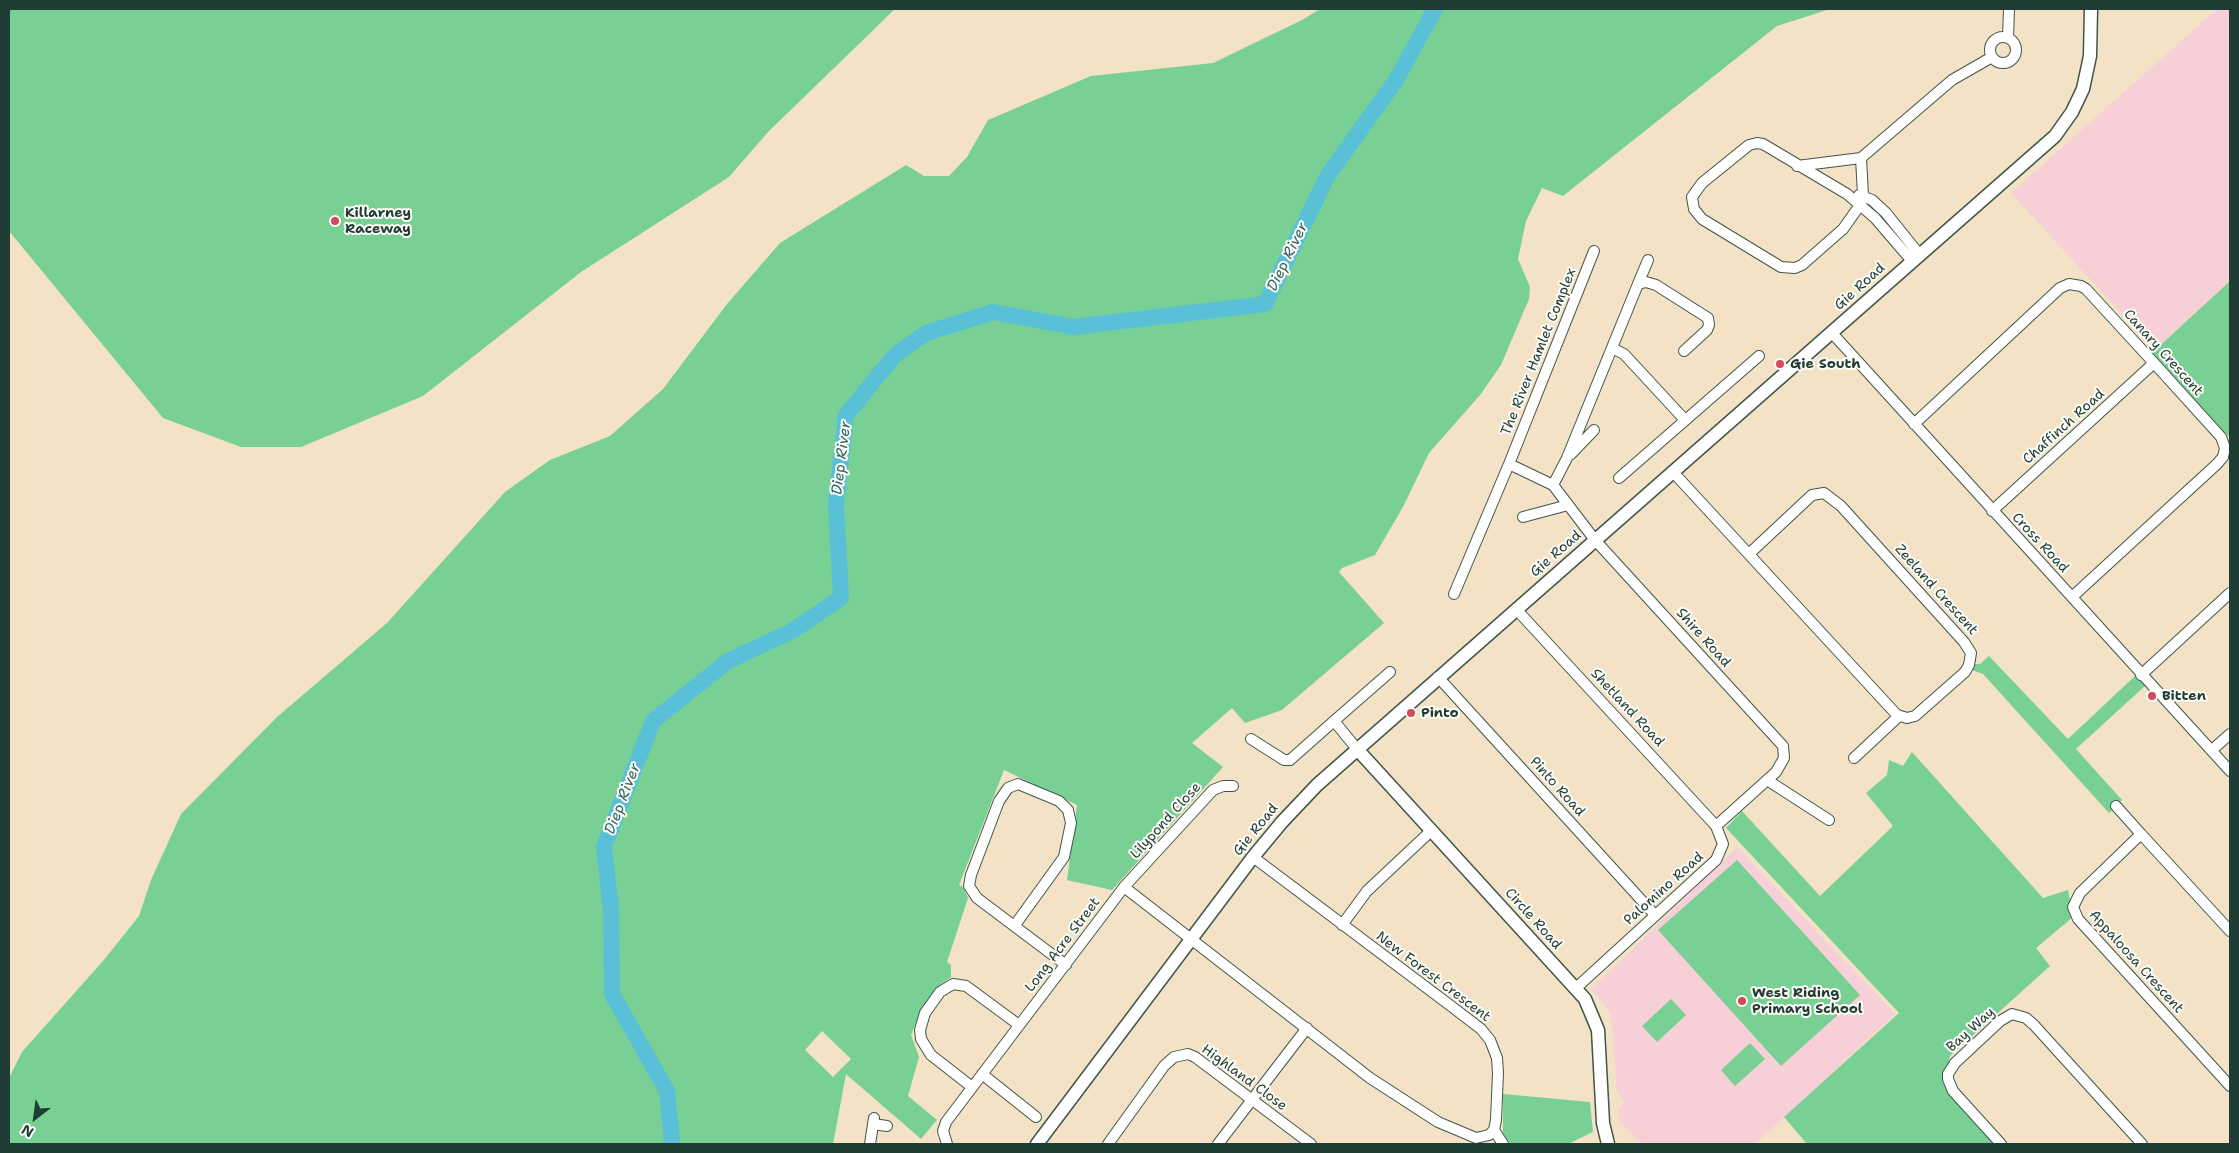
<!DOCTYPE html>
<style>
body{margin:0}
#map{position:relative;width:2239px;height:1153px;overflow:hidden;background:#f3e2c6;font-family:"Shantell Sans",sans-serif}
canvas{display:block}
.frame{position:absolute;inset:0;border:10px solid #1f3d34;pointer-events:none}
.north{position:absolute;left:10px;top:1093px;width:50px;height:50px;-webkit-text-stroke:4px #fdfcf7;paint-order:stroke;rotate:210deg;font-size:14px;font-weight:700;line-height:20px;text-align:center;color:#1f3d34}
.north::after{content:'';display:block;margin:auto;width:18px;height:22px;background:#1f3d34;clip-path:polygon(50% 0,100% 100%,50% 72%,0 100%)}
</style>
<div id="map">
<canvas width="2239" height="1153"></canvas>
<div class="frame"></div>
<div class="north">N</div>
</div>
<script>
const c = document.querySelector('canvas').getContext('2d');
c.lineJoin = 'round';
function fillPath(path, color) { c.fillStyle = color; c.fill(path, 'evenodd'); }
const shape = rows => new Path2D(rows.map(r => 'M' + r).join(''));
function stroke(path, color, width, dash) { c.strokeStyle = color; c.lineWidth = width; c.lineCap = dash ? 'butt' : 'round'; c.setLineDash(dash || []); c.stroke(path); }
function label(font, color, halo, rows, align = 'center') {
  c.font = font + ' "Shantell Sans",sans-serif'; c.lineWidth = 4; c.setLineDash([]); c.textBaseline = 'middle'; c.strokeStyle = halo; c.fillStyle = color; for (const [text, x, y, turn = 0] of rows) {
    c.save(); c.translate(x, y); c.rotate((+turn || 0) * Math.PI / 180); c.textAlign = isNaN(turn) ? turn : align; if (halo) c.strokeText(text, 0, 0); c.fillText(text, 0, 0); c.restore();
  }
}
fillPath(shape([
 [2217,9,2230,9,2230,281,2155,350,2011,193],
 [1737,847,1895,1014,1755,1144,1642,1144,1620,1121,1618,1109,1625,1102,1617,1092,1613,1032,1610,1012,1591,990]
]), '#f6cfd7');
fillPath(shape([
 [9,9,895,9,768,132,729,177,581,272,423,396,301,447,241,447,163,418,9,231],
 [1320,9,1830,9,1777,26,1563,196,1542,188,1526,221,1518,259,1530,287,1529,299,1501,365,1480,395,1429,453,1404,505,1375,555,1342,568,1339,572,1384,623,1282,710,1245,723,1232,708,1192,743,1223,767,1112,890,1067,880,1077,805,1004,770,959,885,963,887,968,898,947,962,951,965,951,977,940,985,928,1000,920,1012,911,1035,919,1057,908,1096,937,1120,921,1139,846,1074,833,1144,9,1144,9,1078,22,1052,103,961,139,916,151,880,181,814,277,717,387,623,505,492,550,460,610,436,663,389,727,304,780,243,906,165,924,176,949,176,967,157,988,120,1091,76,1213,63,1302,20],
 [822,1031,851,1059,833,1077,805,1050],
 [2230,281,2230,438,2152,353],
 [1989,656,2068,739,2136,675,2146,685,2076,749,2122,800,2109,813,1983,674,1972,670,1975,664,1980,664],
 [1912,752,2043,898,2068,890,2073,917,2036,948,2050,966,1950,1056,1945,1079,1947,1092,1997,1144,1807,1144,1784,1117,1899,1013,1726,828,1742,811,1820,896,1893,826,1866,793,1887,775,1889,760,1903,766],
 [1737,860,1860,995,1781,1066,1658,930],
 [1671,999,1686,1015,1657,1042,1642,1026],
 [1750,1043,1765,1059,1735,1086,1721,1070],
 [1503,1094,1590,1102,1593,1132,1568,1144,1510,1144,1503,1133]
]), '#79d094');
stroke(shape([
 [672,1144,667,1091,612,994,611,909,604,847,653,721,728,661,792,631,841,598,836,504,846,415,895,355,926,333,993,312,1074,327,1265,304,1328,175,1396,80,1435,9]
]), '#59c0d7', 16);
const minor = shape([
 '1990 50a13 13 0 1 1 26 0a13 13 0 1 1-26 0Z',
 [2008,38,2009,9],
 [1861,158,1863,195,1860,205,1843,229,1802,265,1795,268,1781,267,1702,219,1694,209,1692,197,1702,183,1749,145,1757,143,1763,144,1847,194,1860,205,1875,218,1912,261],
 [1797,166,1861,158,1952,80,1992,57],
 [1859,195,1872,200,1886,213,1919,254],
 [1638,284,1648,260],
 [1832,333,2230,771],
 [1612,348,1624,354,1685,420],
 [1914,424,2060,288,2069,284,2081,286,2086,289,2154,363,2221,437,2225,448,2223,457,2217,464,2072,597],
 [1571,454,1594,430],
 [1509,464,1553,485,1595,540,1783,746,1784,758,1776,772,1716,826],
 [1673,472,1897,715,1907,718,1915,716,1965,672,1969,665,1971,653,1964,642,1841,506,1824,493,1812,495,1750,553],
 [1619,478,1759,356],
 [1553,485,1567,458,1638,284,1646,282,1656,285,1708,318,1709,325,1707,330,1684,351],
 [1992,511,2154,363],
 [1523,517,1568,505],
 [1454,594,1509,464,1594,251],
 [1516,609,1716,826,1723,844,1716,860,1576,988],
 [2141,675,2230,593],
 [1438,677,1655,915],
 [1334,721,1390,672],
 [1251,739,1284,760,1290,760,1334,721,1357,749],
 [2212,750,2230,734],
 [1854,758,1899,716],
 [1767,780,1829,820],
 [2116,806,2141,834],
 [1124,887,1370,1078,1438,1122,1476,1138,1489,1135,1494,1130,1496,1120,1498,1073,1497,1058,1490,1040,1481,1029,1451,1006,1253,857],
 [1015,925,1064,857,1071,823,1068,810,1059,801,1018,784,1008,788,999,801,971,875,969,886,977,898,1066,965],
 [1342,925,1367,891,1432,830],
 [2230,931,2141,834,2080,893,2073,907,2078,919,2230,1086],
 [982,1074,1036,1117],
 [972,1087,931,1055,921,1039,920,1030,925,1013,940,992,953,984,966,986,1019,1025],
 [873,1124,887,1126],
 [1494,1130,1503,1144],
 [870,1144,874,1118],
 [947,1144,943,1131,946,1122,1124,887,1213,790,1223,786,1233,786],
 [1108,1144,1164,1066,1174,1057,1188,1054,1195,1057,1311,1144],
 [1218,1144,1307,1028],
 [2001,1144,1953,1091,1948,1079,1948,1074,1955,1063,2000,1021,2012,1014,2026,1018,2034,1025,2142,1144]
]);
const tertiary = shape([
 [1357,749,1585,999,1598,1030,1603,1123,1608,1144],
 [1037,1144,1253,857,1282,822,1317,785,2055,136,2072,112,2083,89,2090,56,2091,9]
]);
stroke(minor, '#3f564a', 12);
stroke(tertiary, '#3f564a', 15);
stroke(minor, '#fff', 10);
stroke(tertiary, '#fff', 12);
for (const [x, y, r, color] of [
 [335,221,5,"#d1495b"],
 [1780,364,5,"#d1495b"],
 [2152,696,5,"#d1495b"],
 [1411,713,5,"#d1495b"],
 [1742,1001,5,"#d1495b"]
]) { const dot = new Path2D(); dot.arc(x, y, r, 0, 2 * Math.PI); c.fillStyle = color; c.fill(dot); stroke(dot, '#fdfcf7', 2); }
label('bold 14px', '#1f3d34', '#fdfcf7', [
 ["Killarney",345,213],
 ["Raceway",345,229],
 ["Gie South",1790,364],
 ["Bitten",2162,696],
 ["Pinto",1421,713],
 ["West Riding",1752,993],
 ["Primary School",1752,1009]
], 'left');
label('14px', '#1f3d34', '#fdfcf7', [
 ["Gie Road",1860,287,-42],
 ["The River Hamlet Complex",1539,352,-68],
 ["Canary Crescent",2163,353,48],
 ["Chaffinch Road",2064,427,-42],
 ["Cross Road",2040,543,47],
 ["Gie Road",1556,554,-41],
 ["Zeeland Crescent",1936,590,48],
 ["Shire Road",1703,638,48],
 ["Shetland Road",1627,708,47],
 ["Pinto Road",1557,787,48],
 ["Lilypond Close",1166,821,-48],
 ["Gie Road",1256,830,-51],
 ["Palomino Road",1664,889,-42],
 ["Circle Road",1533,919,48],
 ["Long Acre Street",1063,945,-53],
 ["Appaloosa Crescent",2136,962,48],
 ["New Forest Crescent",1433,977,37],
 ["Bay Way",1971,1030,-42],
 ["Highland Close",1244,1078,36]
]);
label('italic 15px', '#306465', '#fdfcf7', [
 ["Diep River",1288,257,-64],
 ["Diep River",842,458,-83],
 ["Diep River",623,799,-69]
]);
</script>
